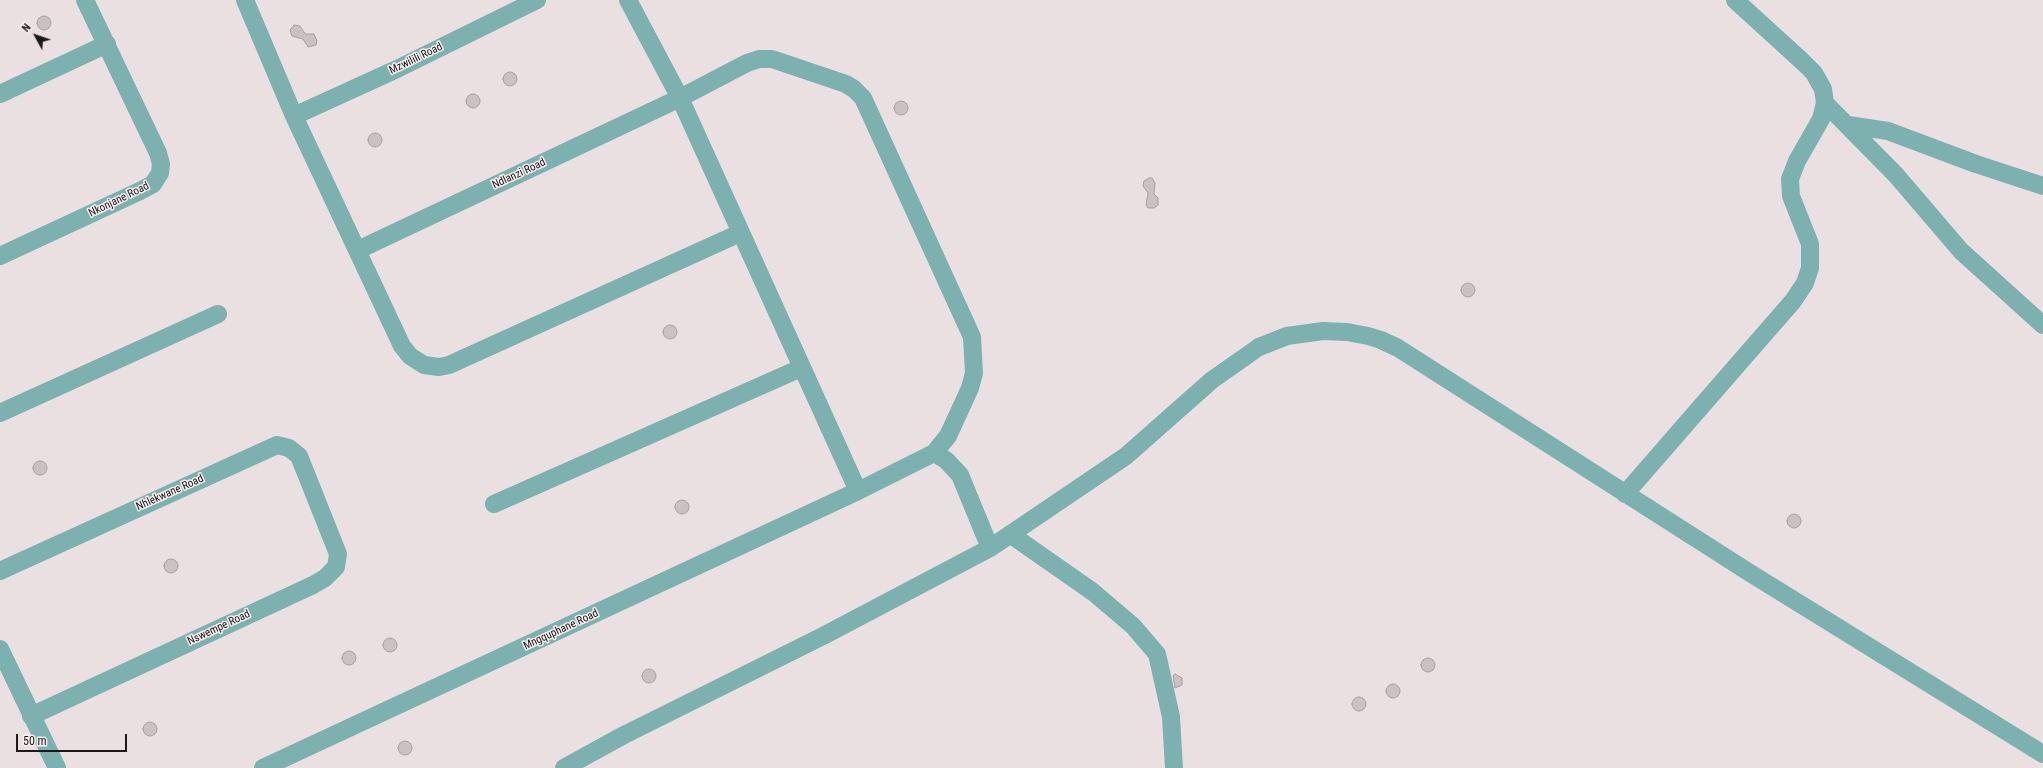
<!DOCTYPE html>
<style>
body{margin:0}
#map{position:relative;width:2043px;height:768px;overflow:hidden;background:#eae0e2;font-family:"Roboto Condensed",sans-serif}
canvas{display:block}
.north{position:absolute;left:16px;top:16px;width:40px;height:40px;-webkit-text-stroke:3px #f8eeef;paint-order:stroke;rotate:310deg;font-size:11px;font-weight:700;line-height:16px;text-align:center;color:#1c1819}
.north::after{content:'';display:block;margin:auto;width:14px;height:18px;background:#1c1819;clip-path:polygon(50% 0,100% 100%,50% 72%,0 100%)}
.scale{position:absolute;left:16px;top:734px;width:111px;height:18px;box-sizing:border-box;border:2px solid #1c1819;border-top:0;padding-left:5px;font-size:12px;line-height:14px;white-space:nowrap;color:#1c1819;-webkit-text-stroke:3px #f8eeef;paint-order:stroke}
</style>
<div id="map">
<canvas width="2043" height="768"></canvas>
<div class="north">N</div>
<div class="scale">50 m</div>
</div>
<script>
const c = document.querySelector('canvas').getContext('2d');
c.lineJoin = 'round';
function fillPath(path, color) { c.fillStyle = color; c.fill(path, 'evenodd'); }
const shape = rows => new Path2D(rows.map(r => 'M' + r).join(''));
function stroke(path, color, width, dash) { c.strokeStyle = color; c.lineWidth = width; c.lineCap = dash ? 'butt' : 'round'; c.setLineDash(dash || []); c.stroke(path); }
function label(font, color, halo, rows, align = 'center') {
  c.font = font + ' "Roboto Condensed",sans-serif'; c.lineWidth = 3; c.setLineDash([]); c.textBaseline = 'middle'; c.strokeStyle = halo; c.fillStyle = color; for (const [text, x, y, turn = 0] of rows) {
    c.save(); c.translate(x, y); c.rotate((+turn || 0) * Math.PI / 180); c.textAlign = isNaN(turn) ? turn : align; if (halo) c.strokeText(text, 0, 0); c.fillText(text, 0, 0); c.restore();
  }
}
const building = shape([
 '37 23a7 7 0 1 1 14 0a7 7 0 1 1-14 0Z',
 [294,25,300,26,305,34,314,34,317,41,316,45,308,47,303,39,292,36,290,30,294,25],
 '503 79a7 7 0 1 1 14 0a7 7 0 1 1-14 0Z',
 '466 101a7 7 0 1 1 14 0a7 7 0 1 1-14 0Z',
 '894 108a7 7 0 1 1 14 0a7 7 0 1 1-14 0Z',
 '368 140a7 7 0 1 1 14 0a7 7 0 1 1-14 0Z',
 [1149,178,1152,178,1155,183,1154,194,1158,198,1158,205,1154,208,1148,208,1146,205,1148,193,1143,186,1144,181,1149,178],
 '1461 290a7 7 0 1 1 14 0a7 7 0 1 1-14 0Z',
 '663 332a7 7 0 1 1 14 0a7 7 0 1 1-14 0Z',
 '33 468a7 7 0 1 1 14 0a7 7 0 1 1-14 0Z',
 '675 507a7 7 0 1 1 14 0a7 7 0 1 1-14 0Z',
 '1787 521a7 7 0 1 1 14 0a7 7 0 1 1-14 0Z',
 '164 566a7 7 0 1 1 14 0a7 7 0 1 1-14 0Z',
 '383 645a7 7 0 1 1 14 0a7 7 0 1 1-14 0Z',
 '342 658a7 7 0 1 1 14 0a7 7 0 1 1-14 0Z',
 '1421 665a7 7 0 1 1 14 0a7 7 0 1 1-14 0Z',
 '642 676a7 7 0 1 1 14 0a7 7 0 1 1-14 0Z',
 [1175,674,1182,678,1182,685,1175,688,1173,676,1175,674],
 '1386 691a7 7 0 1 1 14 0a7 7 0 1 1-14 0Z',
 '1352 704a7 7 0 1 1 14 0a7 7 0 1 1-14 0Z',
 '143 729a7 7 0 1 1 14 0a7 7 0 1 1-14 0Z',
 '398 748a7 7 0 1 1 14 0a7 7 0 1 1-14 0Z'
]);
fillPath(building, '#cbc1c3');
stroke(building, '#a89fa0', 1);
stroke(shape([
 [245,0,294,116,402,346,410,356,424,365,439,367,449,365,740,233],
 [628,0,680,98,858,491],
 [0,94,107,44],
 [1825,103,1896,175,1961,251,2043,325],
 [294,116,397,69,537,0],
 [1848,125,1888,131,1976,164,2043,186],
 [0,256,140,191,153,184,160,173,161,164,158,153,85,0],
 [0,413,218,314],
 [934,453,946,460,960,475,990,548],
 [1625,494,1793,301,1805,283,1810,268,1810,244,1791,196,1790,179,1797,161,1821,119,1825,103,1823,89,1814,73,1803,62,1735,0],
 [494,504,801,368],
 [1010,534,1093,592,1133,626,1157,654,1171,717,1174,768],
 [0,571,277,445,289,448,299,456,338,554,336,567,325,578,313,585,31,716],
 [0,649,57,768],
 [263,768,858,491,934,453,948,436,970,388,974,373,972,337,863,98,854,89,846,84,772,59,759,59,747,63,680,98,358,250],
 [564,768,624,735,823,636,990,548,1126,456,1212,380,1259,347,1287,336,1323,331,1347,332,1368,336,1381,340,1398,348,1750,573,2043,754]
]), '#7cb1b0', 18);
label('11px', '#1c1819', '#f8eeef', [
 ["Mzwilili Road",416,59,-26],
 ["Ndlanzi Road",519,174,-25],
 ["Nkonjane Road",119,200,-26],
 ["Nhlekwane Road",170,493,-24],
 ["Nswempe Road",219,628,-25],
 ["Mngquphane Road",561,630,-25]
]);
</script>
